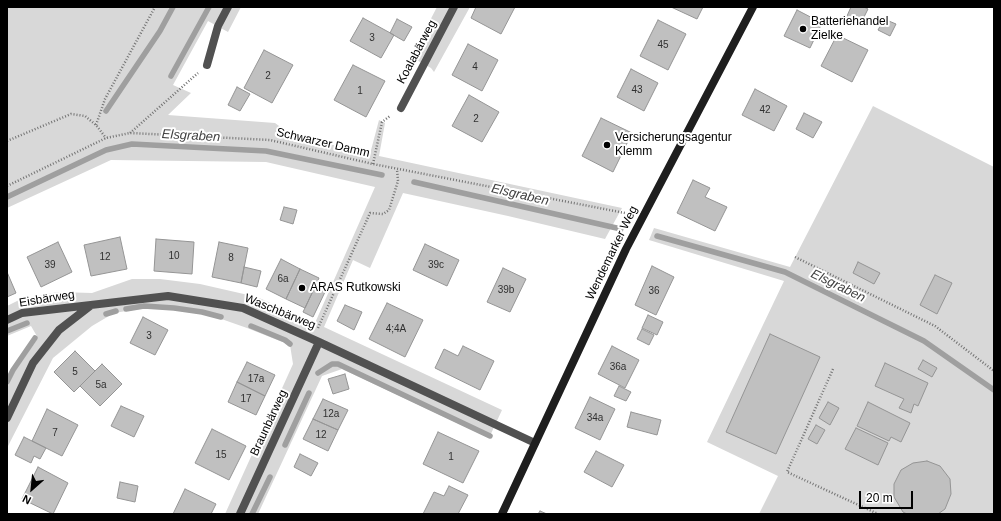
<!DOCTYPE html>
<meta charset="utf-8">
<style>
body{margin:0}
#map{position:relative;width:1001px;height:521px;overflow:hidden;background:#fff;font-family:Helvetica,sans-serif}
canvas{display:block}
.frame{position:absolute;inset:0;border:8px solid #000;pointer-events:none}
.north{position:absolute;left:12px;top:469px;width:40px;height:40px;-webkit-text-stroke:3px #fff;paint-order:stroke;rotate:207deg;font-size:11px;font-weight:700;line-height:16px;text-align:center;color:#000}
.north::after{content:'';display:block;margin:auto;width:14px;height:18px;background:#000;clip-path:polygon(50% 0,100% 100%,50% 72%,0 100%)}
.scale{position:absolute;left:859px;top:491px;width:54px;height:18px;box-sizing:border-box;border:2px solid #000;border-top:0;padding-left:5px;font-size:12px;line-height:14px;white-space:nowrap;color:#000;-webkit-text-stroke:3px #fff;paint-order:stroke}
</style>
<div id="map">
<canvas width="1001" height="521"></canvas>
<div class="frame"></div>
<div class="north">N</div>
<div class="scale">20 m</div>
</div>
<script>
const c = document.querySelector('canvas').getContext('2d');
c.lineJoin = 'round';
function fillPath(path, color) { c.fillStyle = color; c.fill(path, 'evenodd'); }
const shape = rows => new Path2D(rows.map(r => 'M' + r).join(''));
function stroke(path, color, width, dash) { c.strokeStyle = color; c.lineWidth = width; c.lineCap = dash ? 'butt' : 'round'; c.setLineDash(dash || []); c.stroke(path); }
function label(font, color, halo, rows, align = 'center') {
  c.font = font + ' Helvetica,sans-serif'; c.lineWidth = 4; c.setLineDash([]); c.textBaseline = 'middle'; c.strokeStyle = halo; c.fillStyle = color; for (const [text, x, y, turn = 0] of rows) {
    c.save(); c.translate(x, y); c.rotate((+turn || 0) * Math.PI / 180); c.textAlign = isNaN(turn) ? turn : align; if (halo) c.strokeText(text, 0, 0); c.fillText(text, 0, 0); c.restore();
  }
}
fillPath(shape([
 [7,7,241,7,228,32,208,21,173,85,191,93,168,115,275,123,290,134,370,154,379,120,385,123,379,156,622,208,605,239,508,216,403,193,370,268,353,260,324,327,502,410,489,438,342,369,322,376,258,514,225,514,293,364,290,345,247,328,210,315,173,310,145,308,114,313,92,326,53,358,7,448,7,388,15,371,38,338,31,326,7,336,7,306,21,299,58,292,92,293,132,279,160,279,200,284,257,297,315,323,375,187,266,162,111,160,7,208],
 [437,7,470,7,434,72,431,68,411,57],
 [873,106,994,167,994,514,759,514,778,476,707,442,784,281,649,240,654,228,790,267]
]), '#d8d8d8');
stroke(shape([
 [171,76,209,7],
 [106,111,160,31,173,7],
 [414,182,621,229],
 [7,197,106,150,132,144,266,151,382,175],
 [657,236,785,272,924,341,994,390],
 [126,309,144,306,174,308,202,312,221,317],
 [106,314,116,311],
 [251,326,285,340,290,344],
 [7,331,27,323],
 [318,373,332,364,338,364,490,436],
 [7,382,13,370,35,338],
 [285,445,309,393],
 [252,514,270,477]
]), '#9f9f9f', 5.5);
const building = shape([
 [476,7,515,7,501,34,471,18,476,7],
 [671,7,703,7,697,19,671,7],
 [851,7,864,7,868,9,861,23,847,16,851,7],
 [797,10,822,23,810,48,784,36,797,10],
 [363,18,394,35,381,58,350,41,363,18],
 [397,19,412,27,404,41,390,33,397,19],
 [884,19,896,24,890,36,878,30,884,19],
 [658,20,686,34,668,70,640,56,658,20],
 [837,35,868,50,852,82,821,66,837,35],
 [468,44,498,60,482,91,452,75,468,44],
 [264,50,293,65,272,103,244,88,264,50],
 [353,65,385,81,366,117,334,100,353,65],
 [631,69,658,83,644,111,617,97,631,69],
 [237,87,250,94,240,111,228,105,237,87],
 [755,89,787,106,774,131,742,115,755,89],
 [469,95,499,112,482,142,452,126,469,95],
 [804,113,822,122,813,138,796,129,804,113],
 [601,118,632,133,613,172,582,156,601,118],
 [693,180,710,188,705,197,727,207,715,231,677,213,693,180],
 [284,207,297,210,293,224,280,220,284,207],
 [120,237,127,269,91,276,84,245,120,237],
 [156,239,194,242,192,274,154,271,156,239],
 [58,242,72,272,41,287,27,257,58,242],
 [219,242,248,248,241,283,212,277,219,242],
 [425,244,459,260,447,286,413,270,425,244],
 [281,259,300,269,286,299,266,289,281,259],
 [858,262,880,273,874,284,853,273,858,262],
 [652,266,674,277,656,315,635,305,652,266],
 [244,267,261,271,257,287,241,283,244,267],
 [503,268,526,279,510,312,487,302,503,268],
 [300,269,319,278,305,308,286,299,300,269],
 [7,272,16,293,7,297,7,272],
 [935,275,952,283,937,314,920,305,935,275],
 [315,287,325,292,313,317,303,312,315,287],
 [387,303,423,320,405,357,369,339,387,303],
 [345,305,362,312,354,330,337,321,345,305],
 [648,315,663,322,657,335,642,328,648,315],
 [143,317,168,330,155,355,130,343,143,317],
 [642,329,654,335,649,345,637,339,642,329],
 [770,334,820,357,776,454,726,432,770,334],
 [463,346,494,361,480,390,435,368,444,349,458,356,463,346],
 [612,346,639,360,625,388,598,374,612,346],
 [75,351,95,371,74,392,54,372,75,351],
 [923,360,937,368,932,377,918,369,923,360],
 [247,362,275,375,265,396,237,382,247,362],
 [885,363,928,383,918,406,914,404,911,413,899,408,904,399,875,386,885,363],
 [102,364,122,384,100,406,80,386,102,364],
 [345,374,349,389,333,394,328,379,345,374],
 [237,382,265,396,256,415,228,402,237,382],
 [619,386,631,392,626,401,614,396,619,386],
 [590,397,615,409,600,440,575,428,590,397],
 [323,399,348,410,338,430,313,419,323,399],
 [828,402,839,408,830,425,819,418,828,402],
 [868,402,910,423,901,442,891,437,889,441,857,426,868,402],
 [121,406,144,416,134,437,111,426,121,406],
 [47,409,78,425,62,456,32,441,47,409],
 [631,412,661,420,657,435,627,427,631,412],
 [313,419,338,430,328,451,303,439,313,419],
 [816,425,825,430,817,444,808,439,816,425],
 [856,428,888,443,878,465,845,449,856,428],
 [212,429,246,446,229,480,195,463,212,429],
 [438,432,479,451,463,483,423,464,438,432],
 [24,437,46,448,40,459,34,456,31,463,15,455,24,437],
 [596,451,624,465,612,487,584,472,596,451],
 [300,454,318,463,311,476,294,467,300,454],
 [927,461,940,466,950,479,951,494,945,509,938,514,907,514,903,512,894,497,894,484,901,470,913,463,927,461],
 [38,467,68,483,53,514,22,499,38,467],
 [120,482,138,486,135,502,117,498,120,482],
 [449,486,468,495,458,514,423,514,434,492,444,496,449,486],
 [185,489,216,504,211,514,173,514,185,489],
 [540,511,547,514,538,514,540,511]
]);
fillPath(building, '#c0c0c0');
stroke(building, '#959595', 1);
stroke(shape([
 [96,125,105,99,155,7],
 [130,133,198,73],
 [7,141,71,114,85,116,96,125,106,138],
 [373,164,382,122,390,116],
 [7,186,106,138,130,133,270,140,373,164,630,214],
 [795,257,935,326,994,371],
 [318,328,370,213,383,214,389,210,398,181,397,169],
 [833,369,787,472,878,514]
]), '#737373', 2.5, [1, 2]);
stroke(shape([
 [207,65,218,26,228,7],
 [401,108,454,7],
 [7,320,22,313,168,296,243,308,319,342,535,443],
 [7,418,33,363,59,330,90,306],
 [240,514,319,342]
]), '#515151', 8);
stroke(shape([
 [502,514,626,249,753,7]
]), '#1e1e1e', 8);
for (const [x, y, r, color] of [
 [803,29,4,"#000"],
 [607,145,4,"#000"],
 [302,288,4,"#000"]
]) { const dot = new Path2D(); dot.arc(x, y, r, 0, 2 * Math.PI); c.fillStyle = color; c.fill(dot); stroke(dot, '#fff', 1.5); }
label('10px', '#303030', null, [
 ["3",372,38],
 ["45",663,45],
 ["4",475,67],
 ["2",268,76],
 ["43",637,90],
 ["1",360,91],
 ["42",765,110],
 ["2",476,119],
 ["10",174,256],
 ["12",105,257],
 ["8",231,258],
 ["39",50,265],
 ["39c",436,265],
 ["6a",283,279],
 ["39b",506,290],
 ["36",654,291],
 ["4;4A",396,329],
 ["3",149,336],
 ["36a",618,367],
 ["5",75,372],
 ["17a",256,379],
 ["5a",101,385],
 ["17",246,399],
 ["12a",331,414],
 ["34a",595,418],
 ["7",55,433],
 ["12",321,435],
 ["15",221,455],
 ["1",451,457]
]);
label('12px', '#000', '#fff', [
 ["Batteriehandel",811,22],
 ["Zielke",811,36],
 ["Versicherungsagentur",615,138],
 ["Klemm",615,152],
 ["ARAS Rutkowski",310,288]
], 'left');
label('12px', '#000', '#fff', [
 ["Koalabärweg",417,52,-62],
 ["Schwarzer Damm",323,143,13],
 ["Wendemarker Weg",612,253,-64],
 ["Eisbärweg",47,299,-9],
 ["Waschbärweg",280,312,22],
 ["Braunbärweg",269,423,-65]
]);
label('italic 13px', '#404040', '#fff', [
 ["Elsgraben",191,136,3],
 ["Elsgraben",520,195,13],
 ["Elsgraben",838,286,26]
]);
</script>
